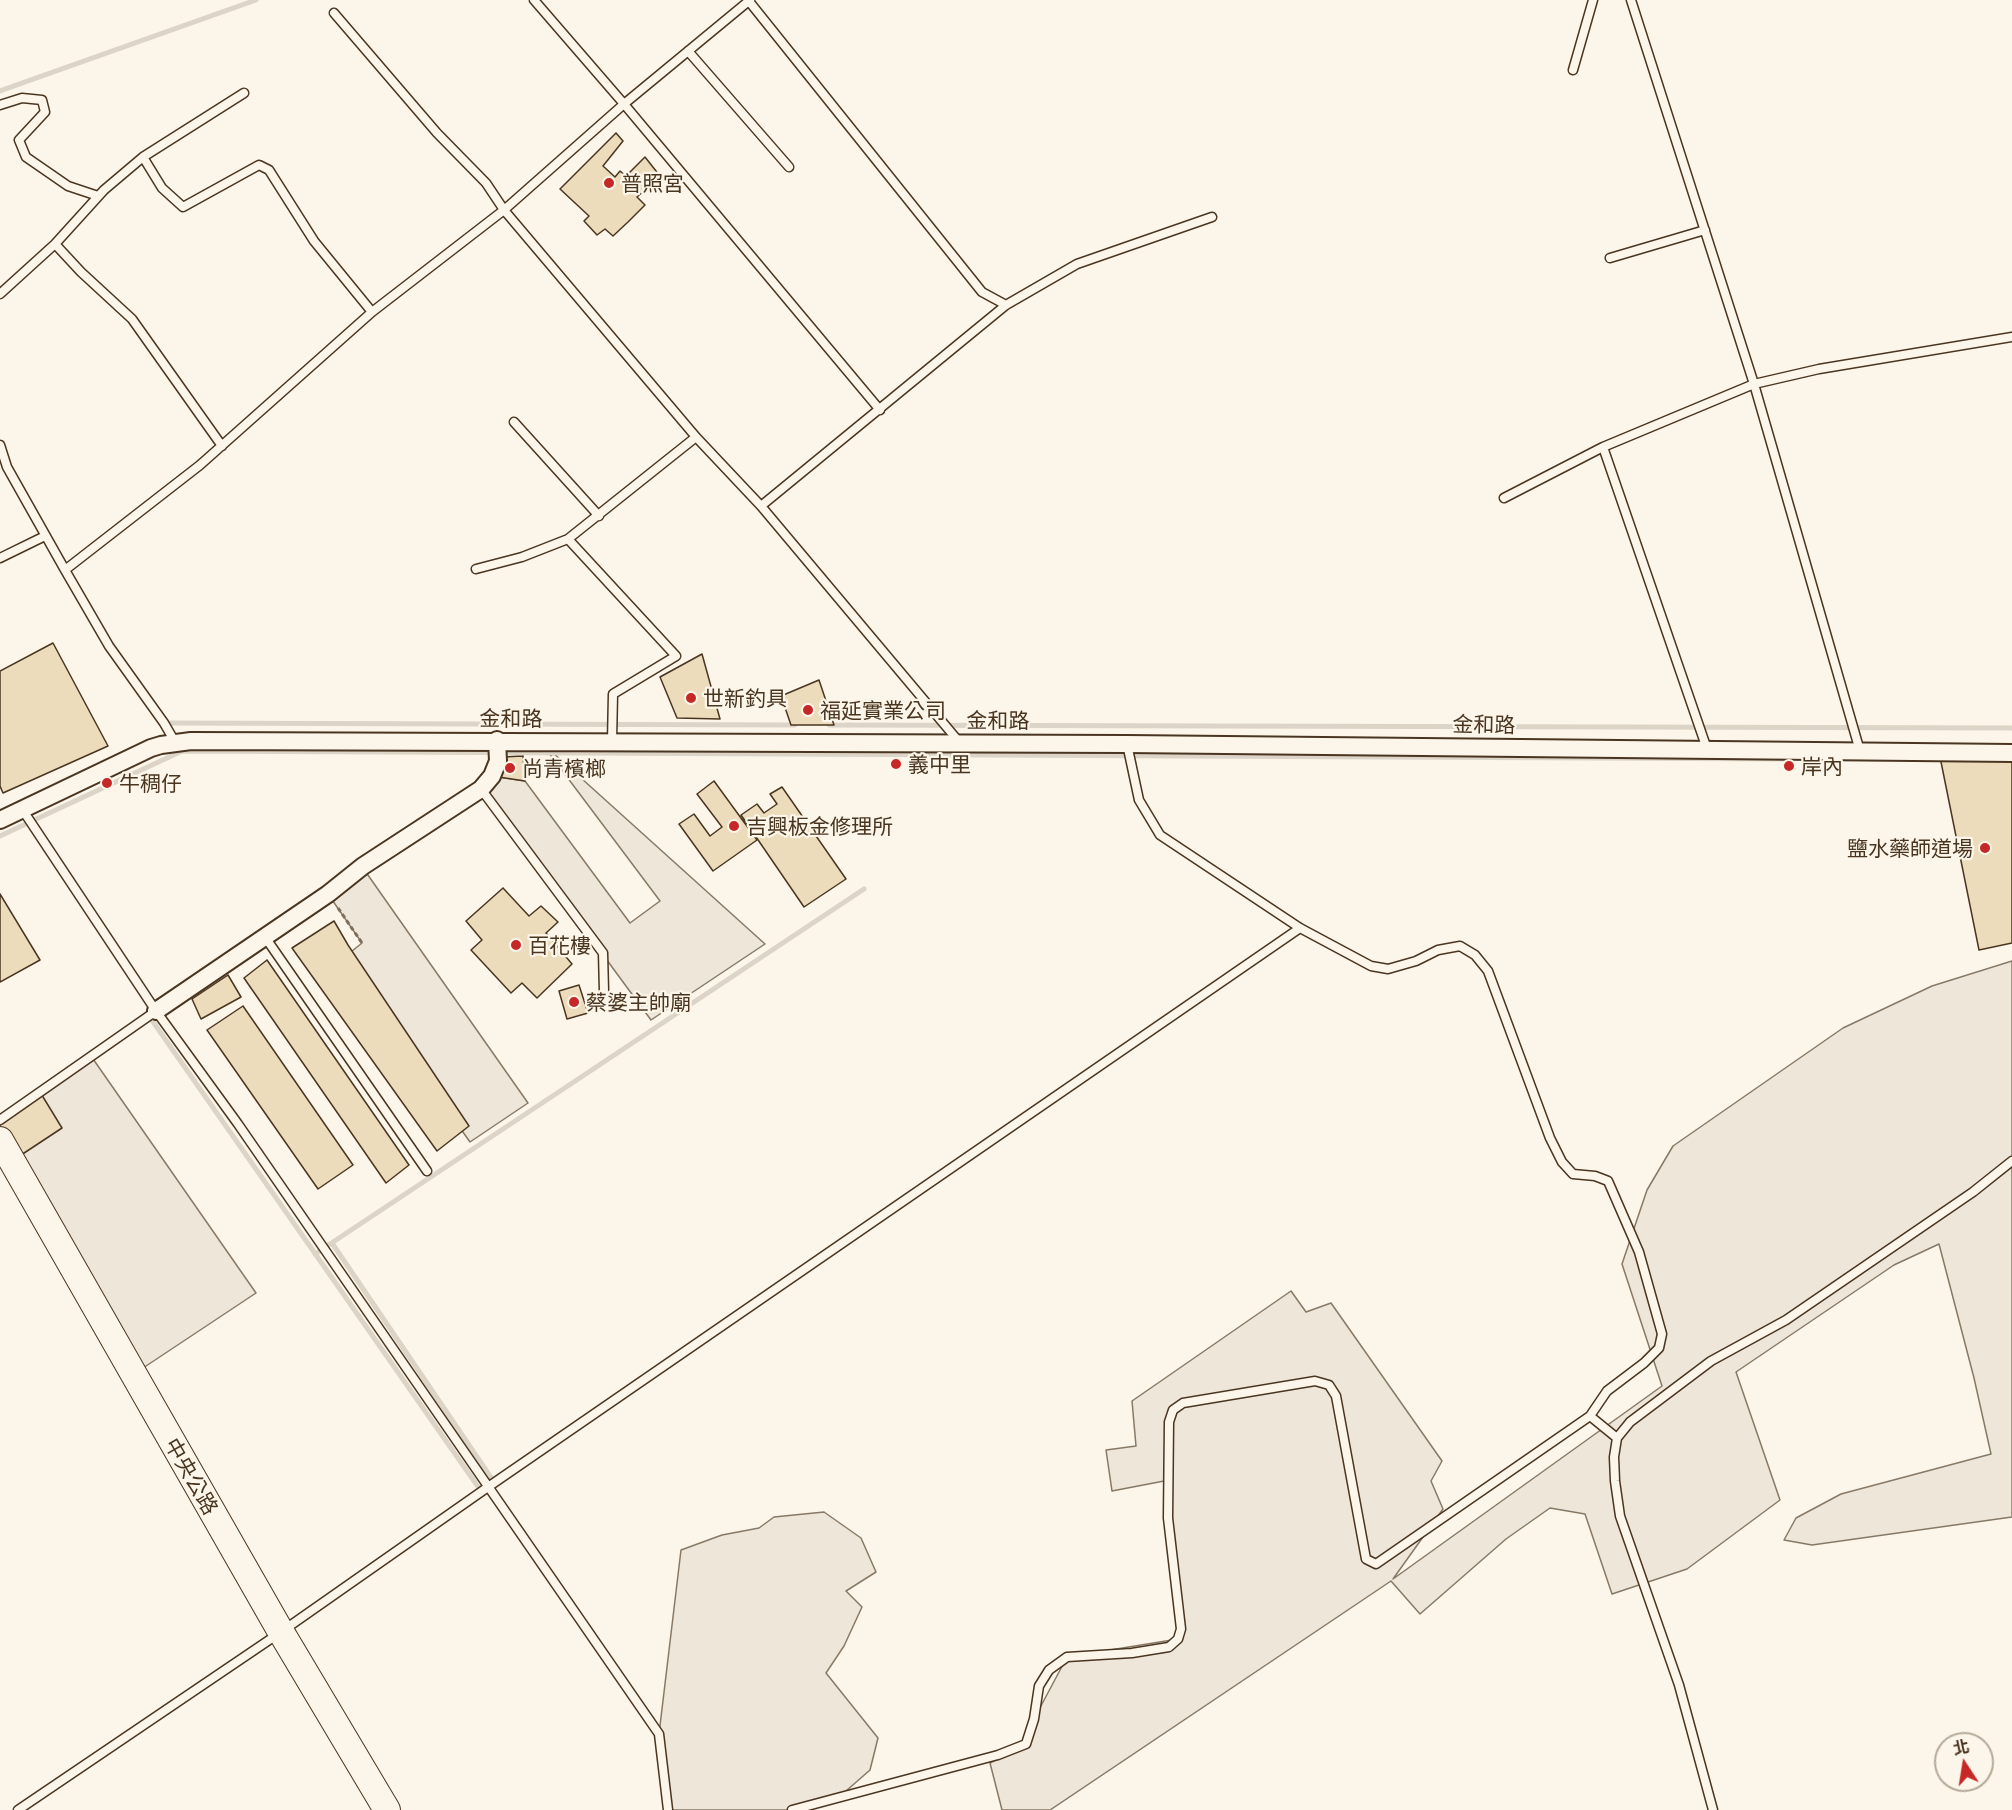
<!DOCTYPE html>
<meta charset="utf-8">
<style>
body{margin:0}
#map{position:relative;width:2012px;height:1810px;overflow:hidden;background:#fbf6e9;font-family:Georgia,"Noto Sans TC",serif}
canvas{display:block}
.north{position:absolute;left:1934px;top:1732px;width:60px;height:60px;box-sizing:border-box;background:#fbf6e9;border:2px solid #b4a999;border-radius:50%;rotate:348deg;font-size:16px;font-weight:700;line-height:24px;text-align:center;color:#4a3520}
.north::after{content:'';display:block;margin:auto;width:21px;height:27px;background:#c62828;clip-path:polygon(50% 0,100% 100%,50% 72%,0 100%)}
</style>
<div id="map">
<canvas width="2012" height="1810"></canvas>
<div class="north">北</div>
</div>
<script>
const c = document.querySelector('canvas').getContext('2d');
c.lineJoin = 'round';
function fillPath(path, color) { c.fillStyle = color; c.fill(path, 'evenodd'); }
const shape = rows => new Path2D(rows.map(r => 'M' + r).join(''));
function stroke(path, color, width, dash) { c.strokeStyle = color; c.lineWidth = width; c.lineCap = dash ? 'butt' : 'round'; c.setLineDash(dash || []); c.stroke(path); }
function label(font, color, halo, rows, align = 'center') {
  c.font = font + ' Georgia,"Noto Sans TC",serif'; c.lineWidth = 4.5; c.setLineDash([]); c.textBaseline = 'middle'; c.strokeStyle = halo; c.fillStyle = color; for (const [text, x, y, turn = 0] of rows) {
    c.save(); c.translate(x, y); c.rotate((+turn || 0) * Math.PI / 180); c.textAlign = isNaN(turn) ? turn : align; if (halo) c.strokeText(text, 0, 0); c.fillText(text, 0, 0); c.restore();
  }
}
const green = shape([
 [540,741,765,944,651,1020,481,789,492,776,525,781,630,923,660,901,540,741],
 [363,868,528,1103,470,1142,341,960,362,943,328,894,363,868],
 [2012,961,2012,1517,1812,1545,1784,1540,1796,1518,1841,1494,1991,1454,1974,1378,1939,1244,1894,1265,1736,1372,1780,1500,1687,1569,1612,1594,1585,1514,1550,1508,1506,1539,1420,1614,1391,1581,1050,1810,1002,1810,990,1763,1026,1744,1034,1719,1067,1657,1178,1639,1164,1481,1112,1491,1106,1450,1136,1446,1132,1401,1291,1291,1306,1312,1331,1303,1442,1461,1431,1481,1443,1509,1393,1579,1662,1386,1622,1264,1647,1190,1673,1146,1843,1028,1932,986,2012,961],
 [91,1056,256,1293,134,1374,0,1120,91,1056],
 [824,1512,861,1538,876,1572,846,1591,862,1607,844,1646,826,1673,878,1738,870,1770,838,1798,792,1810,668,1810,659,1734,681,1550,722,1535,759,1528,774,1517,824,1512]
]);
fillPath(green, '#ede6d9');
stroke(green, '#887966', 1.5);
stroke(shape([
 [0,91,256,0],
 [164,723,795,725],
 [829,725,2012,728],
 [0,836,182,751,1791,759],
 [149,1016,481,1491],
 [332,1243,494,1482],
 [315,1254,864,889]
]), '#dcd4c6', 5);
const building = shape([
 [616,133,623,141,603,166,615,177,620,171,626,176,645,157,660,176,637,197,645,205,628,222,613,236,605,229,597,235,584,221,589,216,560,189,616,133],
 [53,643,108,746,3,793,0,786,0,671,53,643],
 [702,654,720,719,677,718,660,677,702,654],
 [819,680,834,725,791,725,781,696,819,680],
 [1939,752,2012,753,2012,943,1979,950,1939,752],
 [523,756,525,781,492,776,503,757,523,756],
 [714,781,757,840,713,871,679,824,694,814,710,836,722,827,697,794,714,781],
 [782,787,846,879,804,907,741,815,757,804,764,813,777,804,770,794,782,787],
 [503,888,529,916,541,906,558,922,546,933,572,964,537,998,522,983,511,993,471,950,482,940,466,921,503,888],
 [0,894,40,960,0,982,0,894],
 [334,921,348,945,469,1126,437,1151,292,948,334,921],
 [267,960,409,1165,386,1183,244,978,267,960],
 [228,975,241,997,201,1019,192,999,228,975],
 [579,985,588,1013,567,1019,559,991,579,985],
 [243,1006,353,1165,318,1189,207,1030,243,1006],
 [40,1092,62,1128,12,1161,0,1140,0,1120,40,1092]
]);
fillPath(building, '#ecdcbc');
stroke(building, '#4a3520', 1.5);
const service = shape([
 [534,0,624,104,880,410],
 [748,0,982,292,1006,305],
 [1631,0,1754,384,1860,751],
 [334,13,437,133,486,183,504,210,696,437,761,506,960,743],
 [688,51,789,167],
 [1573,70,1593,0],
 [0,105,22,98,42,100,45,112,19,140,26,157,68,186,98,196],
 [143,157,162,188,183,207,259,165,269,170,314,241,372,312],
 [55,244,81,272,132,319,222,446],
 [1610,258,1705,230],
 [0,294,55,244,104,190,143,157,244,93],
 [514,422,599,516],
 [0,445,7,467,65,570],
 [1603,447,1707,749],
 [1504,498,1603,447,1754,384,1819,369,2012,337],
 [761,506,1006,305,1077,264,1212,217],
 [0,558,45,536],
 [476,569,522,557,568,539],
 [612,741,613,694,676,656,568,539,696,437],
 [175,742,164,723,109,646,65,570,200,465,372,312,504,210,624,104,750,0],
 [481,789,603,953,604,991],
 [22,809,156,1011,238,1124,659,1734,668,1810],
 [265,937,427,1171],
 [0,1120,156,1011],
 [1590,1416,1617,1438],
 [18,1810,281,1632,488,1487,1300,928],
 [792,1810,998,1755,1026,1744,1034,1719,1039,1686,1049,1670,1067,1657,1132,1653,1169,1647,1178,1639,1181,1629,1168,1518,1169,1422,1173,1410,1183,1403,1315,1381,1329,1385,1336,1396,1366,1559,1376,1564,1590,1416,1607,1391,1644,1363,1659,1348,1662,1334,1639,1252,1608,1181,1595,1176,1573,1174,1562,1162,1550,1138,1488,971,1475,955,1460,946,1438,950,1416,961,1388,969,1371,966,1300,928,1160,835,1139,800,1127,744],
 [1713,1810,1679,1685,1620,1516,1615,1481,1614,1457,1617,1438,1630,1422,1711,1361,1786,1320,1973,1192,2012,1161]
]);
const minor = shape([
 [0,820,151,748,161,745,191,741,1127,744,2012,753],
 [156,1011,328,894,363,866,481,789,492,776,498,761,497,740]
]);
const primary = shape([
 [0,1140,281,1632,387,1810]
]);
stroke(service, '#4a3520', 11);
stroke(minor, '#4a3520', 20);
stroke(primary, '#4a3520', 28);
stroke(shape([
 [338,908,362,943]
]), '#7f6f5c', 3, [4.5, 3]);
stroke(service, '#fbf6e9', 8);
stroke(minor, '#fbf6e9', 16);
stroke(primary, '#fbf6e9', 26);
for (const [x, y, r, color] of [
 [609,183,6,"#c62828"],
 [691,698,6,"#c62828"],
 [808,710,6,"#c62828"],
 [896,764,6,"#c62828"],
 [1789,766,6,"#c62828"],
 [510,768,6,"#c62828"],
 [107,783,6,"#c62828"],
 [734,826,6,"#c62828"],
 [1985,848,6,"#c62828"],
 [516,945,6,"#c62828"],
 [574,1002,6,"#c62828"]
]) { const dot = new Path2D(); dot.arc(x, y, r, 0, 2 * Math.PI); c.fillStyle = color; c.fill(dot); stroke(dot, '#fbf6e9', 2); }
label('21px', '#4a3520', '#fbf6e9', [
 ["普照宮",621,183],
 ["世新釣具",703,698],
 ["福延實業公司",820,710],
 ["義中里",908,764],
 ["岸內",1801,766],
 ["尚青檳榔",522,768],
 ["牛稠仔",119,783],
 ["吉興板金修理所",746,826],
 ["鹽水藥師道場",1973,848,"right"],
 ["百花樓",528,945],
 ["蔡婆主帥廟",586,1002]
], 'left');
label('21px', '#4a3520', '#fbf6e9', [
 ["金和路",511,718],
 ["金和路",998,720],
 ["金和路",1484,724,1],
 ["中央公路",192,1476,60]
]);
</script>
